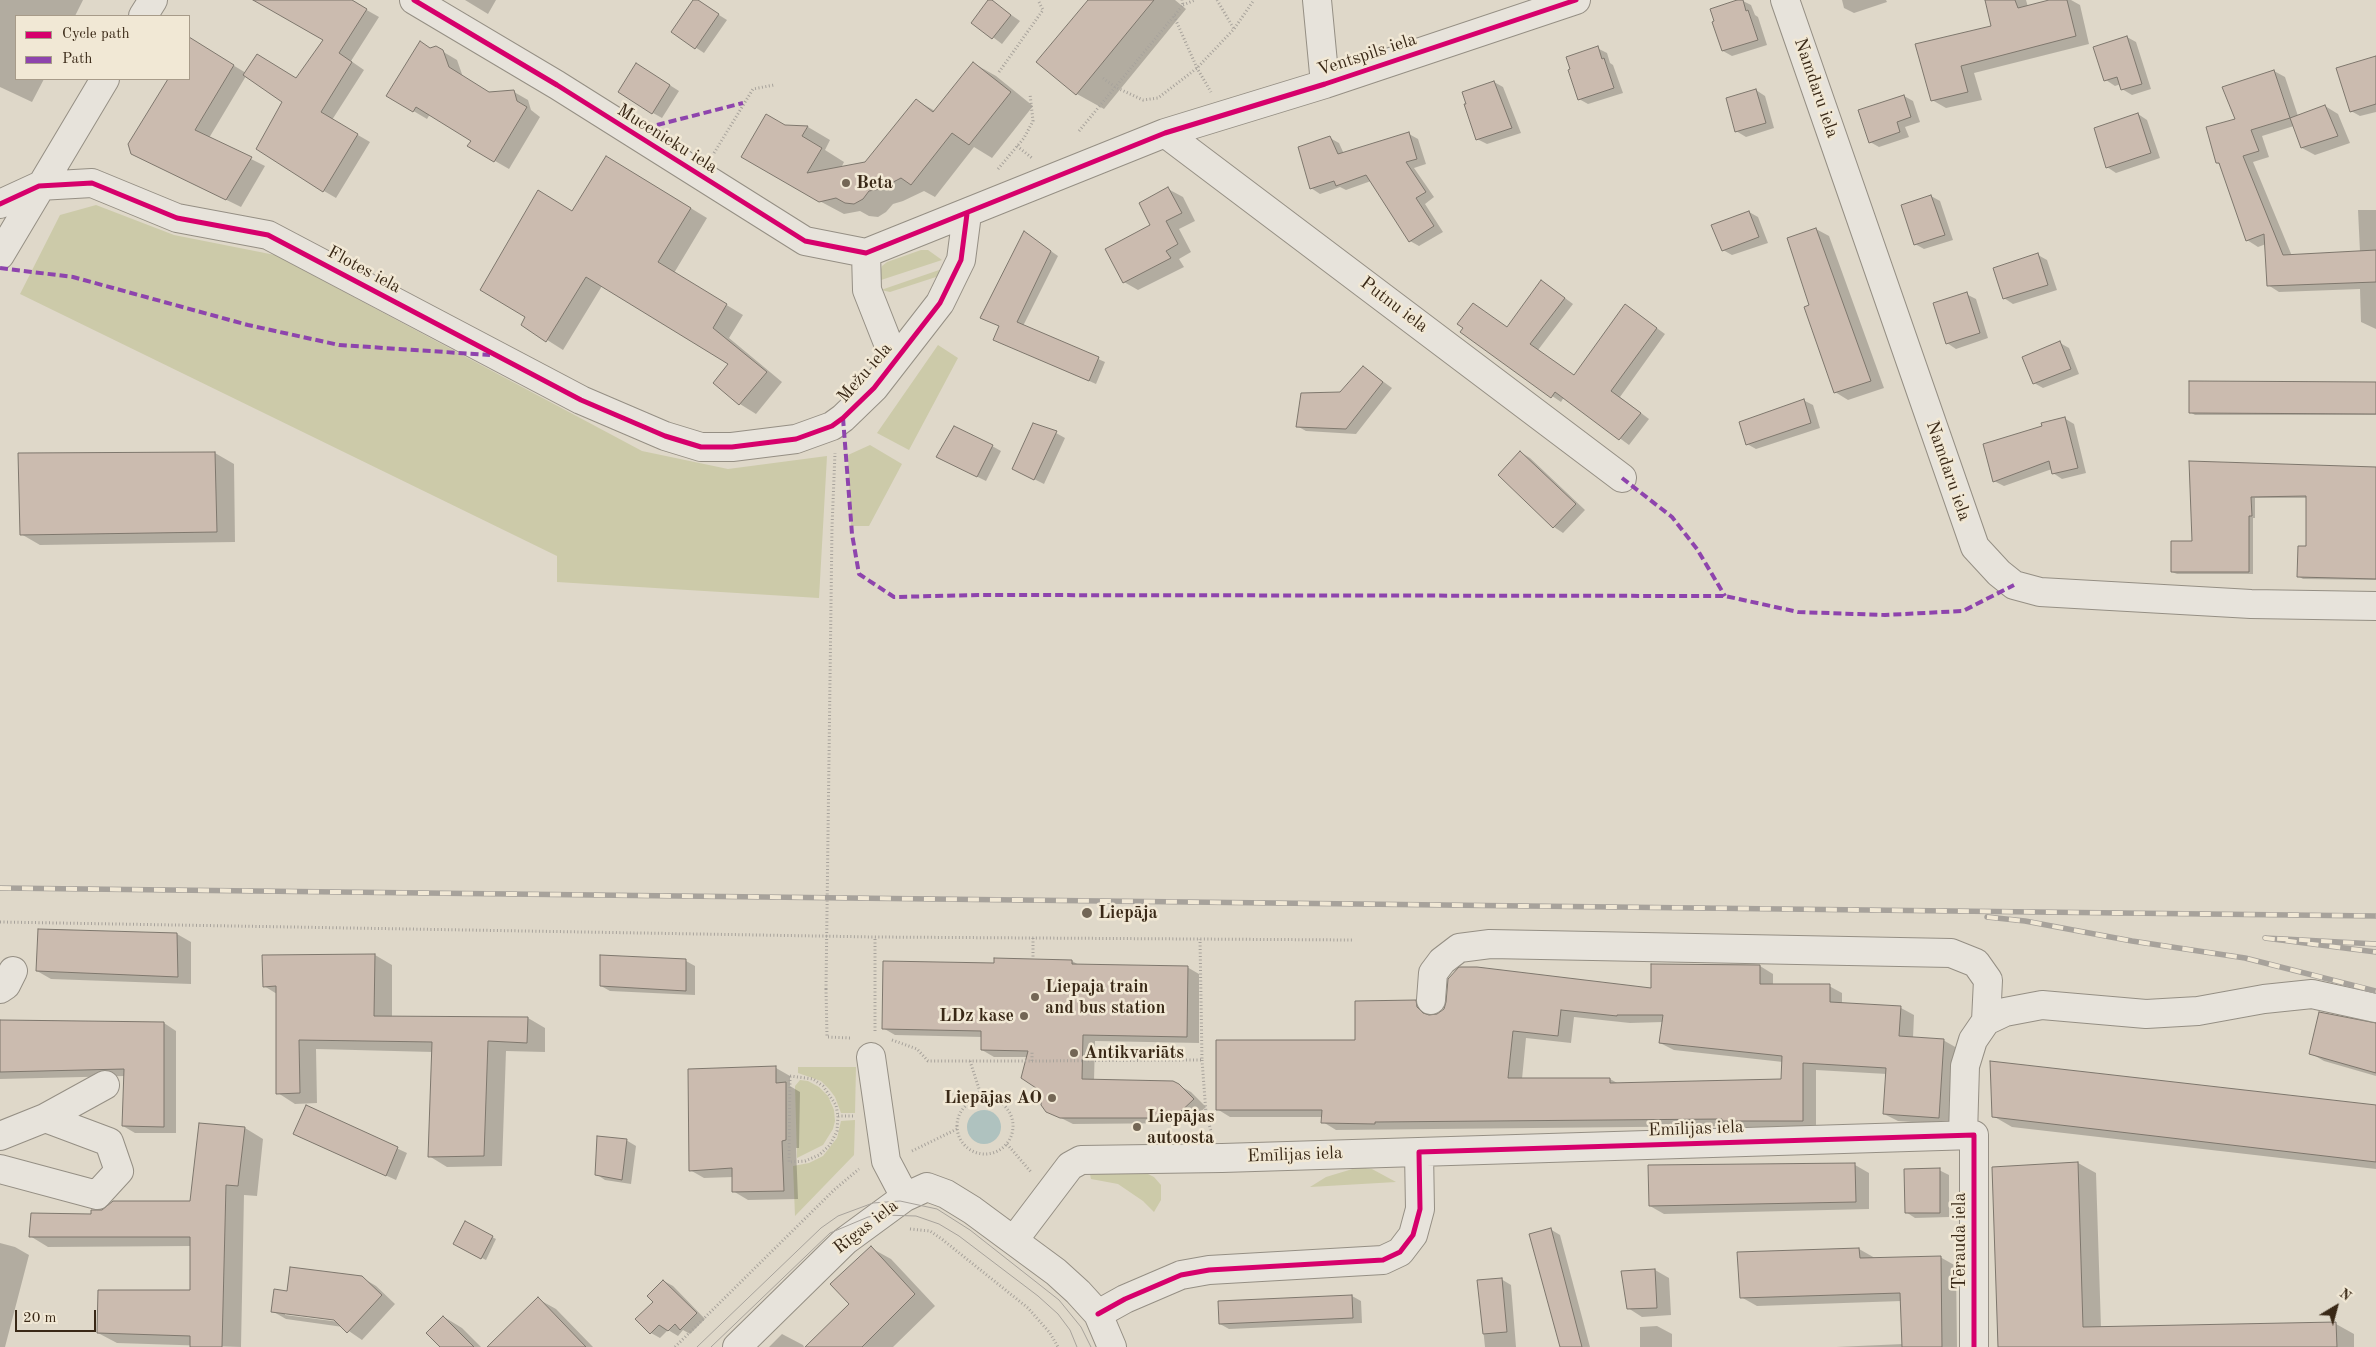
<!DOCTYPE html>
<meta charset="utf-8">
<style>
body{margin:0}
#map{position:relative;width:2376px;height:1347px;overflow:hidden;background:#dfd8c9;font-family:"Old Standard TT",serif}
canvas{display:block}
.legend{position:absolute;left:15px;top:15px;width:175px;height:65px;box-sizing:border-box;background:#f1e8d5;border:1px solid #a79b89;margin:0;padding:6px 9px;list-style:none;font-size:15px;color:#392816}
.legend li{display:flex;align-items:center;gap:10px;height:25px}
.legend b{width:25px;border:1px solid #a79b89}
.north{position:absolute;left:2311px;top:1282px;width:50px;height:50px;-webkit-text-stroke:4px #f1e8d5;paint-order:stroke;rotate:37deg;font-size:14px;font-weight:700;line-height:20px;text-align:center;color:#392816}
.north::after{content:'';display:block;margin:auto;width:18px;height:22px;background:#392816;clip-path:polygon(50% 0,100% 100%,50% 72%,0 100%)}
.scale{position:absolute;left:15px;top:1310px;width:81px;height:22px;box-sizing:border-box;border:2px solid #392816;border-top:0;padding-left:6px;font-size:15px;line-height:18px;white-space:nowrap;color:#392816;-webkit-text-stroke:4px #f1e8d5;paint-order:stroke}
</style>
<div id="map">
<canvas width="2376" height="1347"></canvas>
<ul class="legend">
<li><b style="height:6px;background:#d6006c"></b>Cycle path</li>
<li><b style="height:6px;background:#8e44ad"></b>Path</li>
</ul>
<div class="north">N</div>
<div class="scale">20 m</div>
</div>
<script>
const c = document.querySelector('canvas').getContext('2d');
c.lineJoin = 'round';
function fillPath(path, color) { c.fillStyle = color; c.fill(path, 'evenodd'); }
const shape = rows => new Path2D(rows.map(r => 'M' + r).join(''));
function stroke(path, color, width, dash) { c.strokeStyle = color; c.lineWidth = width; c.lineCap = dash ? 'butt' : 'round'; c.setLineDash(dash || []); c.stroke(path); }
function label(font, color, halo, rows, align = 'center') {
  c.font = font + ' "Old Standard TT",serif'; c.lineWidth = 5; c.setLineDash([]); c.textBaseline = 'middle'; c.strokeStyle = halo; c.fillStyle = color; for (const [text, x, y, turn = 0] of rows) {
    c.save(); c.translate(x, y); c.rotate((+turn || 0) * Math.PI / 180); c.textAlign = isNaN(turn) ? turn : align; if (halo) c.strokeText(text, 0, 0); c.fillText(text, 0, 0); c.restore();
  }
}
fillPath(shape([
 [96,205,174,235,275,255,642,451,728,469,827,456,819,598,557,582,557,556,20,294,60,215],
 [921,250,928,250,942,260,878,281,882,266,887,262],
 [942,269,936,277,890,292,881,290],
 [938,345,958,358,909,450,877,433],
 [870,445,902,464,869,526,851,526,848,455],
 [798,1067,856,1067,855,1113,841,1113,835,1097,829,1089,821,1081,798,1073],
 [800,1080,808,1081,819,1087,828,1096,834,1110,835,1121,833,1129,823,1145,797,1158,795,1086],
 [855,1120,854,1155,795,1216,793,1166,809,1163,823,1156,837,1138,841,1121],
 [1359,1167,1372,1169,1396,1182,1310,1187,1326,1177],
 [1140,1170,1154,1177,1161,1185,1161,1200,1154,1212,1143,1201,1118,1184,1091,1179,1090,1174]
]), '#cccaa9');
fillPath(shape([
 '967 1127a17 17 0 1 1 34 0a17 17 0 1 1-34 0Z'
]), '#afc2bf');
fillPath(shape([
 [0,0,83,0,75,16,16,16,16,79,44,79,32,102,0,87],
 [271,0,349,0,379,17,351,61,364,70,332,120,370,142,336,198,324,191,284,102,246,76,209,138,265,166,241,207,147,161,130,144,170,79,189,79,189,47,193,41,246,73,297,80,324,39],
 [465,0,496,0,488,14],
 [695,0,727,20,704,53,695,47],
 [990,0,1020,21,1002,44,973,22],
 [1089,0,1175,0,1186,9,1104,109,1077,94],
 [1741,0,1751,5,1755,15,1758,17,1767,45,1732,56,1723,51],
 [1842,0,1886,0,1887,2,1854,13,1844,8],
 [1986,0,2026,0,2028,7,2054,0,2071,0,2080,5,2089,44,1974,73,1982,100,1946,108,1932,100,1992,27],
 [2127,37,2136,42,2151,89,2132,95,2122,89,2121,84,2115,86,2106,80],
 [435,47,457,60,463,77,490,93,514,92,528,100,531,110,540,117,509,169,469,146,472,141,430,114,427,119,388,96,430,49],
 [1597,48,1607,53,1610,63,1613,65,1623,93,1588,104,1579,99],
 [2376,57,2376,112,2360,116,2351,111],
 [973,63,996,76,1033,106,992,158,974,147,935,197,924,191,903,201,893,204,886,212,878,217,869,216,860,211,844,214,797,189,785,126,808,127,830,140,825,150,844,162,841,168,866,163,916,100,935,111],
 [646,70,679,91,662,118,653,113],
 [2274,71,2285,77,2298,116,2325,106,2338,114,2350,143,2315,155,2302,148,2294,126,2262,136,2269,157,2253,162,2292,256,2360,252,2358,210,2376,210,2376,329,2361,322,2360,289,2279,292,2268,285,2266,244,2258,247,2247,240,2221,165,2217,163,2236,119],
 [1494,82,1503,87,1521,133,1487,144,1477,139],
 [1756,90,1765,96,1774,128,1746,137,1736,131],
 [1904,96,1913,101,1920,122,1905,127,1909,137,1879,147,1870,142],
 [2138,114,2147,120,2160,158,2116,173,2107,167],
 [1409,134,1418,139,1426,164,1414,168,1434,197,1425,204,1443,232,1419,246,1410,241,1371,181,1346,190,1340,187,1320,194,1311,188,1330,138,1339,143,1344,154],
 [623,167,707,218,674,273,743,315,729,338,782,382,756,414,740,404,714,383,730,363,602,286,563,350,522,324,573,212],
 [1168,189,1183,197,1195,221,1179,229,1191,252,1179,259,1184,267,1138,290,1124,282],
 [1931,196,1940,201,1953,240,1924,249,1915,244],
 [1749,212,1758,217,1768,243,1732,255,1723,250],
 [1816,229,1829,236,1884,388,1848,400,1835,392,1811,306],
 [1025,233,1058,256,1023,326,1105,362,1096,384,995,340,1001,326,980,317],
 [2038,255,2047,260,2057,290,2013,304,2004,298],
 [1542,281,1573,304,1538,350,1575,376,1625,305,1665,334,1620,397,1649,419,1629,445,1564,397,1561,402,1508,366,1508,328],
 [1966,294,1976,299,1988,338,1956,349,1947,343],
 [2060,343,2069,348,2079,374,2043,388,2034,383],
 [1363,367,1392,388,1356,434,1306,431,1297,426,1341,394],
 [2376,384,2376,415,2195,415,2190,412],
 [1803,400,1813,405,1820,428,1756,449,1747,444],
 [2064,418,2074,424,2086,473,2062,479,2053,473,2052,469,2004,486,1994,481,2043,427],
 [1056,433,1065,438,1044,484,1022,473],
 [992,446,1001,451,986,481,937,457],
 [1520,452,1530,458,1585,510,1563,533,1554,527,1499,475],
 [215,453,234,464,235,542,40,545,21,534],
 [2190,462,2376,468,2376,580,2303,579,2298,576,2307,547,2307,498,2255,498,2255,518,2253,518,2253,574,2177,574,2172,572,2194,542],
 [177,934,191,942,191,984,51,979,37,971],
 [375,955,392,965,392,1017,528,1018,545,1028,545,1052,506,1051,502,1166,447,1167,429,1156,433,1052,316,1049,317,1103,295,1104,278,1093,277,994,264,986],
 [686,961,695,966,695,995,610,991,601,986],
 [1072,961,1079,965,1187,967,1199,974,1199,1043,1095,1041,1094,1081,1178,1085,1191,1092,1206,1107,1188,1123,1073,1124,1047,1111,1044,1092,1028,1057,994,1057,982,1050,982,1037,895,1035,883,1028,995,964],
 [1760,966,1773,974,1773,985,1829,986,1842,993,1842,1004,1901,1008,1914,1015,1913,1038,1943,1040,1957,1048,1952,1125,1898,1121,1884,1114,1887,1074,1816,1070,1816,1128,1736,1128,1732,1126,1336,1130,1323,1122,1323,1117,1230,1117,1217,1109,1356,1042,1415,1001,1429,1009,1430,1017,1652,989],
 [1574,1017,1630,1023,1663,1022,1660,1043,1674,1050,1783,1062,1782,1080,1619,1084,1610,1079,1522,1079,1526,1038,1571,1043],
 [0,1022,164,1023,176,1031,176,1133,135,1133,123,1126,125,1076,0,1079],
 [2376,1024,2376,1076,2324,1061,2310,1053],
 [776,1068,790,1076,790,1086,800,1092,799,1148,796,1148,798,1199,748,1200,733,1191,733,1177,704,1178,690,1170],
 [2376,1106,2376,1169,2012,1127,1993,1116],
 [307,1107,407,1153,396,1180,303,1138],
 [245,1128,263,1139,257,1196,244,1195,241,1347,117,1343,98,1333,191,1291,191,1246,48,1247,30,1236,92,1215,191,1203],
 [626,1140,636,1146,631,1184,605,1180,596,1174],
 [2078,1163,2096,1173,2101,1328,2336,1324,2354,1334,2354,1347,1999,1347],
 [1855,1165,1869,1173,1869,1209,1664,1214,1650,1206],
 [1939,1170,1949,1175,1949,1217,1915,1218,1906,1212],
 [465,1223,496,1239,486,1260,455,1244],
 [1550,1229,1560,1235,1590,1347,1561,1347],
 [0,1243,15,1247,29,1255,5,1347,0,1347],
 [871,1248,891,1259,935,1306,893,1347,807,1347,851,1304],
 [1859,1249,1875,1258,1940,1257,1956,1266,1957,1347,1836,1347,1903,1344,1902,1301,1757,1306,1741,1297],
 [1655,1270,1669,1278,1671,1315,1642,1317,1628,1308],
 [361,1277,376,1286,395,1304,362,1340,343,1327,286,1319,272,1311,288,1292],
 [285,1313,340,1320,340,1322,285,1315],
 [1501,1279,1511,1285,1516,1347,1485,1347,1478,1281],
 [664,1281,673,1286,705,1319,690,1334,683,1330,678,1336,668,1330,660,1338,651,1333,655,1302],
 [1352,1296,1361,1301,1362,1323,1229,1329,1220,1324],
 [538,1299,556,1309,593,1347,489,1347],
 [444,1317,462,1328,481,1347,442,1347],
 [1657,1326,1672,1334,1672,1347,1640,1347,1640,1327],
 [782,1334,803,1345,804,1347,769,1347]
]), '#0003');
const building = shape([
 [253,0,352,0,367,9,339,53,352,62,321,112,358,134,323,192,256,149,282,102,243,75,257,54,296,78,323,40,253,0],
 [693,0,698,0,719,14,695,49,671,32,693,0],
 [988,0,992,0,1011,15,992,39,971,23,988,0],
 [1088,0,1154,0,1076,95,1036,62,1088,0],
 [1737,0,1743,0,1746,11,1748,10,1758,40,1722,51,1712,22,1714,21,1710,9,1737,0],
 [1985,0,2015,0,2018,8,2049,0,2067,0,2076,36,1961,66,1968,92,1931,101,1915,44,1991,26,1985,0],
 [2127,36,2142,84,2121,90,2117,77,2104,81,2093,47,2127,36],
 [189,37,234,65,195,130,252,157,226,200,131,154,128,144,168,79,189,79,189,37],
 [420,41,430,48,436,46,443,50,449,67,489,92,514,90,517,101,527,107,494,162,467,146,471,141,416,107,413,112,386,96,420,41],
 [1598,46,1602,59,1604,58,1614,88,1578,100,1568,70,1570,69,1566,57,1598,46],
 [2376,56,2376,104,2350,112,2336,68,2376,56],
 [973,62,1011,92,969,145,952,133,911,185,901,178,880,189,869,191,863,199,854,204,845,203,836,198,819,202,741,157,766,114,785,125,808,126,802,136,822,148,807,173,865,162,916,99,933,112,973,62],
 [636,63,670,85,652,114,618,92,636,63],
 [2274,70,2290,118,2251,130,2259,151,2243,156,2283,255,2376,250,2376,282,2267,286,2264,234,2246,241,2219,163,2216,163,2206,127,2235,119,2222,87,2274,70],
 [1494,81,1512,128,1476,140,1464,104,1466,104,1462,92,1494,81],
 [1756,89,1766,123,1735,132,1726,98,1756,89],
 [1904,95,1911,117,1897,122,1900,132,1869,143,1858,110,1904,95],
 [2325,105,2338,136,2301,148,2290,118,2325,105],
 [2138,113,2151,153,2106,168,2094,128,2138,113],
 [1409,132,1417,159,1406,162,1426,192,1416,198,1434,226,1409,242,1366,175,1336,186,1334,181,1310,189,1298,147,1330,136,1338,154,1409,132],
 [606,156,691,208,658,262,727,304,713,328,767,372,739,405,713,383,728,364,586,277,546,342,521,325,525,317,480,290,538,190,572,211,606,156],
 [1168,187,1182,213,1166,221,1178,244,1166,251,1171,258,1123,283,1105,249,1150,225,1139,203,1168,187],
 [1931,195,1945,235,1914,245,1901,205,1931,195],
 [1749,211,1759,237,1722,251,1711,225,1749,211],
 [1816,228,1871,381,1834,393,1804,307,1809,305,1787,238,1816,228],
 [1024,231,1051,251,1017,322,1099,357,1089,381,993,340,999,326,980,318,1024,231],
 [2038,253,2048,285,2003,299,1993,268,2038,253],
 [1541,280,1565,298,1530,344,1574,375,1625,304,1657,328,1611,391,1641,413,1619,440,1555,392,1551,398,1460,332,1463,328,1457,324,1473,303,1507,327,1541,280],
 [1967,292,1980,333,1946,344,1933,303,1967,292],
 [2060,341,2071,369,2033,384,2022,357,2060,341],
 [1363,366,1383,382,1346,429,1296,427,1301,393,1340,392,1363,366],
 [2189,381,2376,382,2376,414,2189,413,2189,381],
 [1804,399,1811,423,1746,445,1739,422,1804,399],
 [2065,417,2078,468,2052,474,2049,461,1993,482,1983,444,2042,426,2041,423,2065,417],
 [1033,423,1057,431,1034,480,1012,469,1033,423],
 [954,426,993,445,977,477,936,457,954,426],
 [1520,451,1576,504,1553,528,1498,475,1520,451],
 [215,452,217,532,20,535,18,453,215,452],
 [2189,461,2376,467,2376,579,2297,577,2298,546,2306,546,2306,496,2251,497,2252,516,2249,516,2249,572,2171,572,2171,541,2192,541,2189,461],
 [38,929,177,933,178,977,36,971,38,929],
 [375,954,374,1016,528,1017,527,1043,488,1041,484,1156,428,1157,432,1042,299,1040,300,1093,276,1094,276,986,263,987,262,955,375,954],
 [600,955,686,959,686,991,600,986,600,955],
 [994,958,1072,960,1072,964,1188,966,1187,1037,1083,1035,1082,1079,1173,1081,1179,1084,1194,1099,1175,1117,1170,1118,1060,1118,1046,1112,1041,1105,1042,1092,1021,1078,1028,1051,981,1050,981,1031,882,1029,883,961,994,963,994,958],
 [1651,964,1760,965,1760,984,1830,984,1830,1002,1901,1006,1899,1036,1944,1039,1939,1118,1883,1114,1886,1068,1803,1063,1803,1121,1722,1121,1722,1119,1375,1122,1375,1124,1321,1123,1322,1110,1216,1110,1216,1040,1355,1040,1355,1001,1416,1000,1417,1007,1423,1013,1429,1015,1437,1014,1444,1009,1446,1002,1448,979,1459,967,1477,967,1651,988,1651,964],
 [1561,1010,1617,1016,1617,1015,1663,1015,1659,1043,1782,1056,1781,1079,1610,1083,1610,1078,1508,1078,1513,1031,1558,1036,1561,1010],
 [2319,1012,2376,1023,2376,1073,2309,1054,2319,1012],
 [0,1020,164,1022,164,1127,122,1126,124,1069,0,1072,0,1020],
 [1990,1061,2376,1105,2376,1162,1992,1117,1990,1061],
 [776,1066,776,1083,786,1082,786,1140,782,1141,784,1191,732,1192,732,1168,689,1171,688,1069,776,1066],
 [306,1105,398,1147,386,1176,293,1134,306,1105],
 [199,1123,245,1127,238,1186,226,1185,222,1347,190,1347,190,1336,97,1333,98,1290,190,1290,190,1237,29,1237,31,1213,91,1214,91,1210,102,1210,113,1201,190,1201,199,1123],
 [597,1136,627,1139,622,1180,595,1175,597,1136],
 [2078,1162,2083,1327,2336,1322,2337,1347,1998,1347,1992,1167,2078,1162],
 [1855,1163,1856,1202,1649,1206,1648,1165,1855,1163],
 [1940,1168,1940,1213,1905,1213,1904,1169,1940,1168],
 [465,1221,493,1236,481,1259,453,1244,465,1221],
 [1551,1228,1565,1281,1582,1347,1560,1347,1529,1234,1551,1228],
 [871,1246,915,1294,862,1347,805,1347,849,1304,830,1284,871,1246],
 [1859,1248,1860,1258,1941,1256,1942,1347,1902,1347,1900,1293,1740,1298,1737,1252,1859,1248],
 [290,1267,362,1276,382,1295,347,1333,334,1320,271,1312,274,1289,287,1291,290,1267],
 [1655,1269,1657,1308,1627,1309,1621,1271,1655,1269],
 [1502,1278,1507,1332,1483,1334,1477,1280,1502,1278],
 [663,1280,697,1313,680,1330,675,1324,668,1331,659,1325,650,1334,635,1319,653,1302,647,1296,663,1280],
 [1352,1295,1353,1318,1219,1324,1218,1301,1352,1295],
 [538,1297,586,1347,487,1347,538,1297],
 [443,1316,474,1347,440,1347,426,1333,443,1316]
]);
fillPath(building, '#cbbbaf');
stroke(building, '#7e776d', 1);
const minor = shape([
 [414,0,557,85,805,241,866,253,1165,133,1325,84,1576,0],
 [1317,0,1325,84],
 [1785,0,1975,547,1999,573,2014,585,2040,592,2251,604,2376,606],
 [143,16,153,0],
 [1165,133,1622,478],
 [0,204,39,186,92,183,177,218,268,235,581,400,665,436,701,447,732,447,796,439,832,426,843,418,874,388,940,303,961,260,967,214],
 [866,253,867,290,895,361],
 [0,255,105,79],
 [0,989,6,985,13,971],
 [1431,1000,1433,973,1442,961,1459,948,1490,944,1951,953,1976,963,1988,980,1986,1021,1973,1040,1965,1066,1963,1135],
 [1986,1021,2005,1012,2042,1005,2146,1014,2198,1011,2264,999,2312,994,2376,1008],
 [871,1057,886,1161,905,1197],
 [45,1118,105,1085],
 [0,1136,45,1118,109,1142,119,1171,97,1195,0,1169],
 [1014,1240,1070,1166,1081,1160,1222,1158,1974,1135,1974,1347],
 [1098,1314,1125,1299,1181,1275,1209,1270,1383,1260,1400,1252,1413,1235,1420,1209,1419,1152],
 [737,1347,845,1241,905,1197,927,1187,946,1194,972,1210,1056,1272,1078,1292,1098,1314,1112,1347]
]);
stroke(minor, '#958f84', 30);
stroke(shape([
 [1217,0,1234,29],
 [1183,5,1195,0],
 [1174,16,1197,68,1211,92],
 [999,72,1043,10,1038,0],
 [1103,78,1115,87,1143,100,1158,98,1197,68,1234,29,1254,0],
 [1079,131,1183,5,1182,0],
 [1017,146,1032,158],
 [714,153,753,89,774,85],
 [998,169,1024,138,1033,121,1030,94],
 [832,527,835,453],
 [0,922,875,937,1352,940],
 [1033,938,1033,959],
 [826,989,827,1037,851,1038],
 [875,1031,875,937],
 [892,1040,917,1049,928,1061,1032,1061,1032,1051],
 [1202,1060,1206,1113,1211,1131],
 [970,1061,982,1098],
 [1032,1061,1202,1060,1200,939],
 [790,1076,813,1079,823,1086,836,1105,838,1116,837,1131,830,1145,819,1155,805,1161,789,1162,790,1076],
 '957 1126a28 28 0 1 1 56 0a28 28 0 1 1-56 0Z',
 [838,1116,853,1116],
 [1007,1144,1031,1172],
 [912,1151,957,1129],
 [910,1229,930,1231,943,1240,1028,1308,1050,1333,1058,1347],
 [675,1347,834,1190,859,1169]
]), '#a7a29b', 3, [1, 2.5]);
stroke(minor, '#e7e3db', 28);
stroke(shape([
 [697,1347,821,1228,838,1216,873,1203,900,1201,937,1209,970,1230,1059,1300,1081,1327,1091,1347],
 [711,1347,830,1233,868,1217,882,1215,916,1216,939,1224,959,1236,1038,1296,1058,1314,1070,1330,1077,1347]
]), '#a7a29b', 1);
const rail = shape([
 [0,888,2376,916],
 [1987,917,2025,921,2132,941,2245,958,2376,991],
 [2376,944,2265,938,2376,952]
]);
stroke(rail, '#a7a29b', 5.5);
stroke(rail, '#f1e8d5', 4, [11]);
stroke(shape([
 [826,989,832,527]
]), '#a7a29b', 3, [1, 2.5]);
stroke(shape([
 [657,125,743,103],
 [0,268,73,277,248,325,339,345,490,355],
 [843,418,852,534,859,574,894,597,978,595,1725,596,1798,612,1885,615,1963,611,2014,585],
 [1622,478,1672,517,1697,549,1725,596]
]), '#8e44ad', 4, [8, 4]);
stroke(shape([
 [414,0,557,85,805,241,866,253,1165,133,1325,84,1576,0],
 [0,204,39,186,92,183,177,218,268,235,581,400,665,436,701,447,732,447,796,439,832,426,843,418,874,388,940,303,961,260,967,214],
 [1098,1314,1125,1299,1181,1275,1209,1270,1383,1260,1400,1252,1413,1235,1420,1209,1419,1152,1974,1135,1974,1347]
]), '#d6006c', 5);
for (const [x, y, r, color] of [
 [846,183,5,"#736655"],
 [1087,913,6,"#736655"],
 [1035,997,5,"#736655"],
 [1024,1016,5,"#736655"],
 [1074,1053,5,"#736655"],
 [1052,1098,5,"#736655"],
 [1137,1127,5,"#736655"]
]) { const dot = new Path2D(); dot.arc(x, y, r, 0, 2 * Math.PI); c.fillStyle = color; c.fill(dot); stroke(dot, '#f1e8d5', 2); }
label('18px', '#392816', '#f1e8d5', [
 ["Ventspils iela",1367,55,-18],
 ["Namdaru iela",1816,88,71],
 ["Mucenieku iela",667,139,32],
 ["Flotes iela",364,270,28],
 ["Putnu iela",1394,305,37],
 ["Mežu iela",865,373,-49],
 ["Namdaru iela",1948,471,71],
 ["Emīlijas iela",1696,1129,-2],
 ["Emīlijas iela",1295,1155,-2],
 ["Rīgas iela",866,1227,-38],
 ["Tērauda iela",1960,1241,-90]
]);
label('bold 18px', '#392816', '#f1e8d5', [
 ["Beta",856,183],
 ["Liepāja",1098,913],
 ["Liepaja train",1045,987],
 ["and bus station",1045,1008],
 ["LDz kase",1014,1016,"right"],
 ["Antikvariāts",1084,1053],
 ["Liepājas AO",1042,1098,"right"],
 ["Liepājas",1147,1117],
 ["autoosta",1147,1138]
], 'left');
</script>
